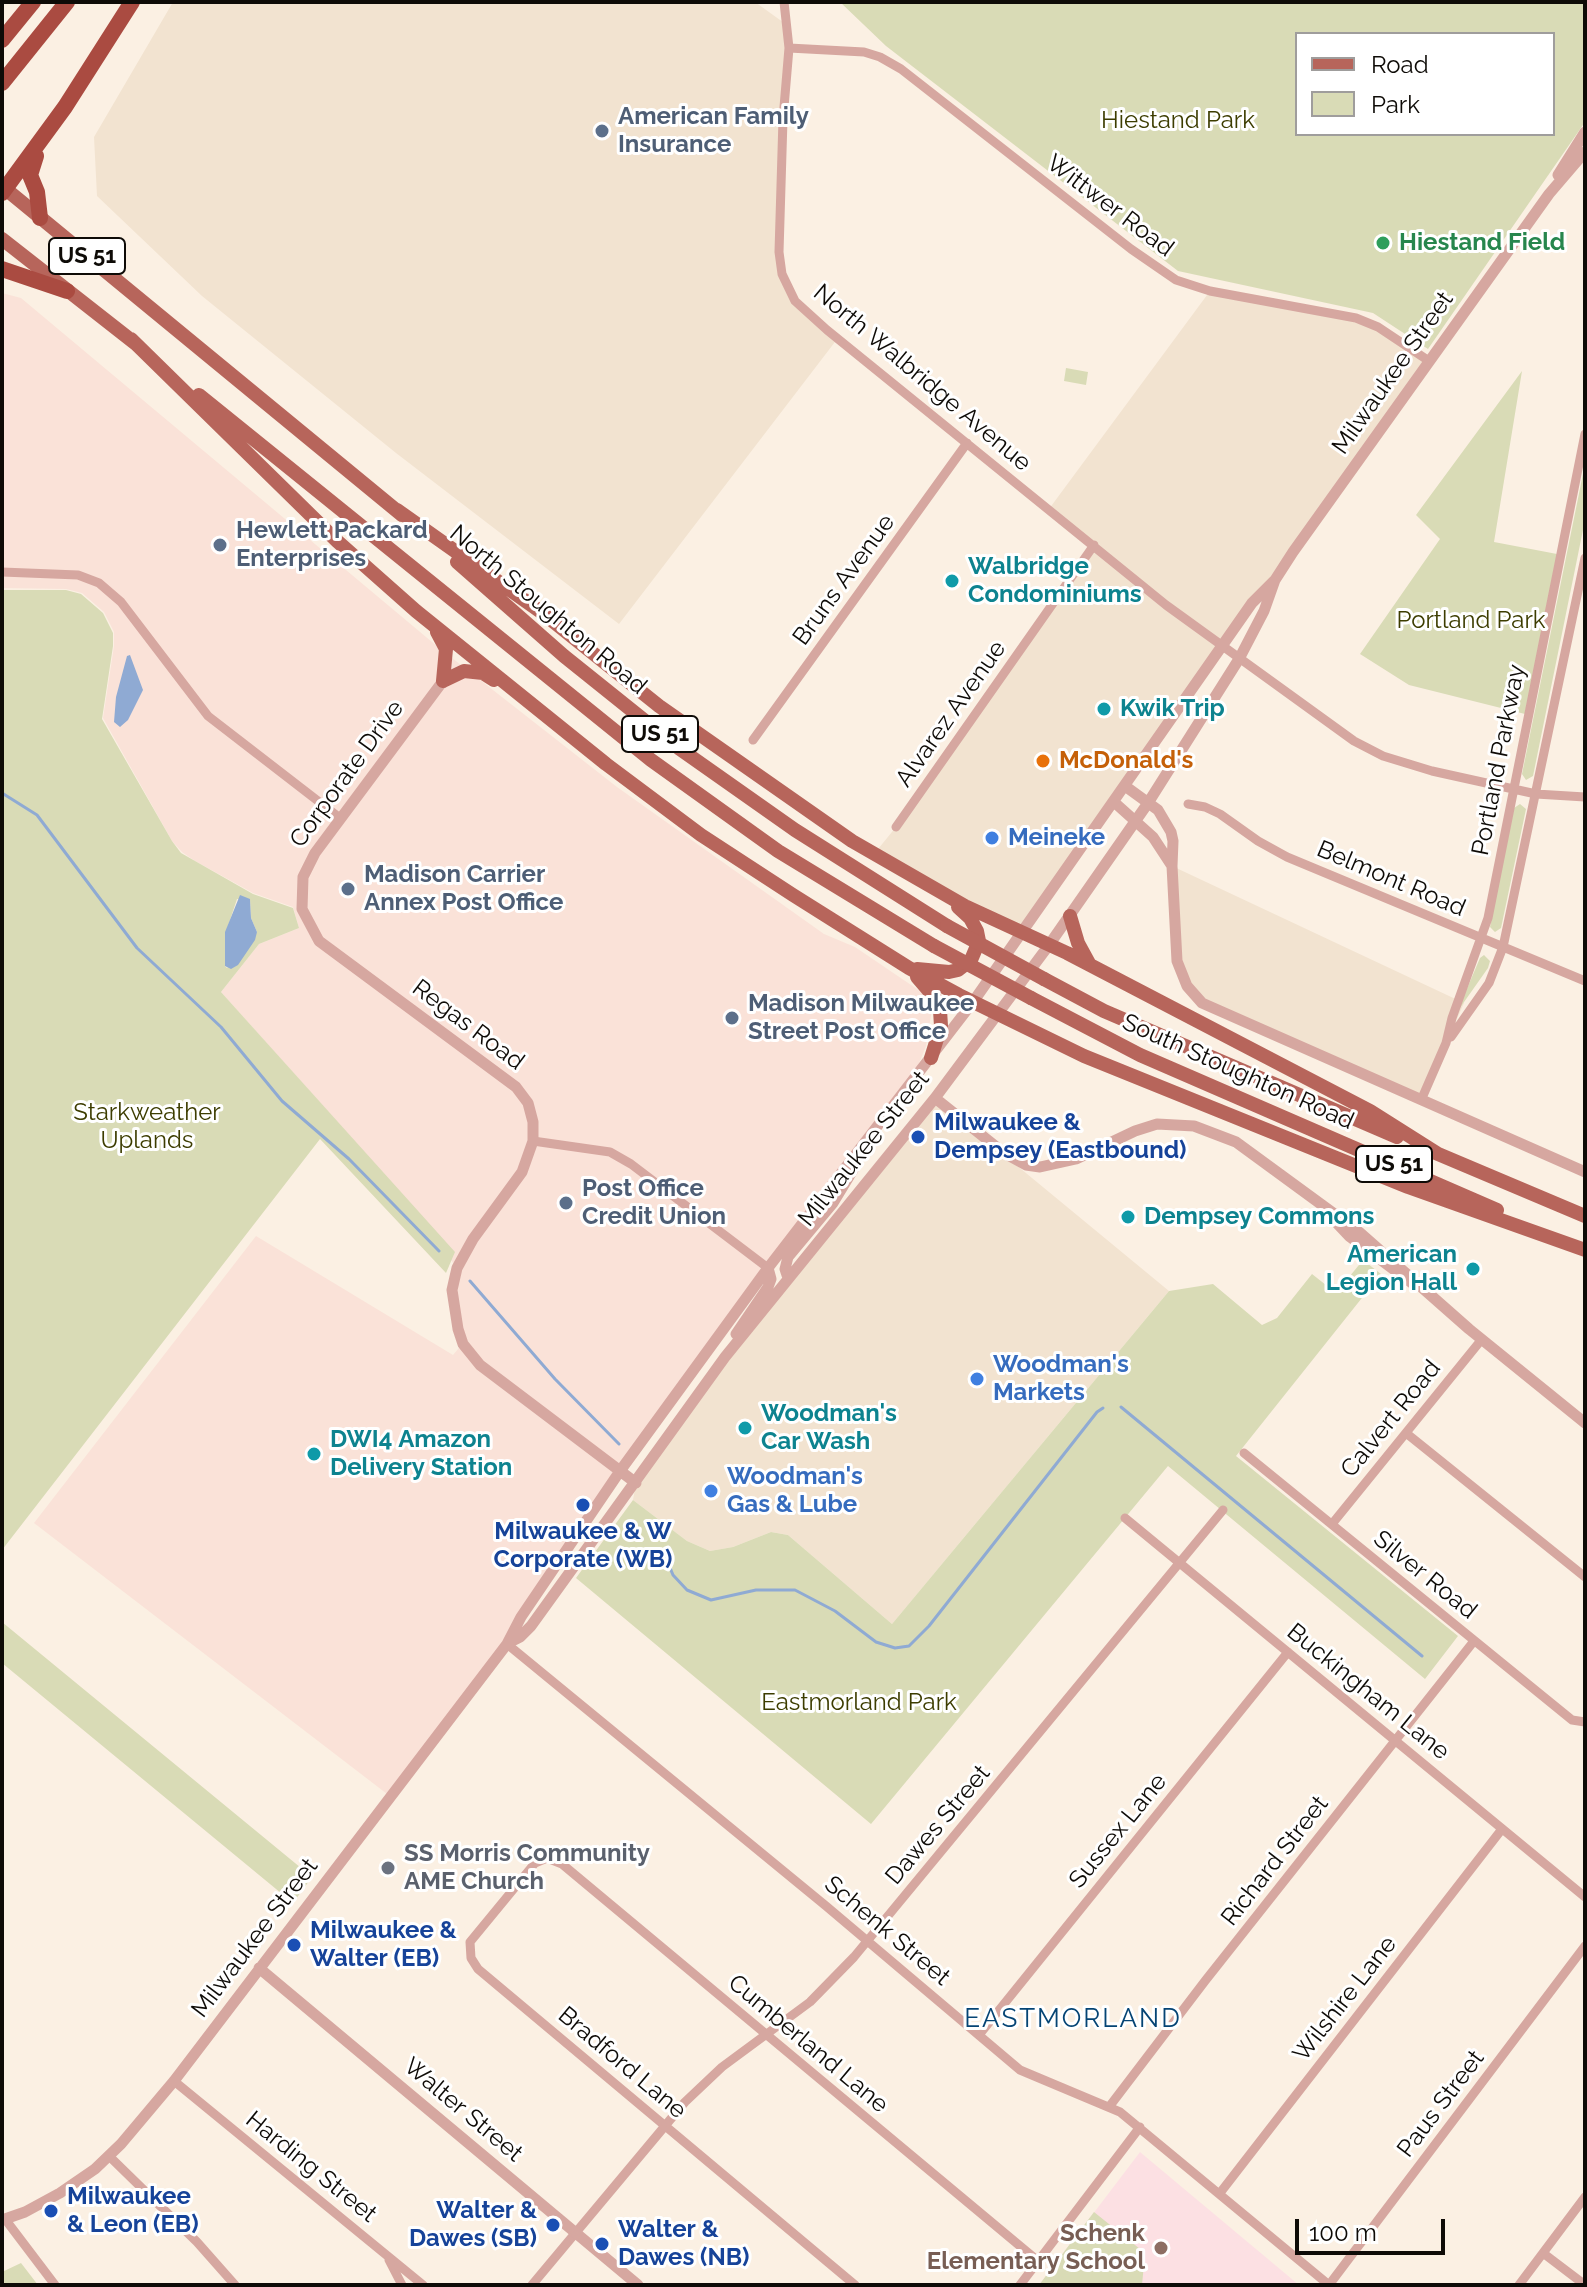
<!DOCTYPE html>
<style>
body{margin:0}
#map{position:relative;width:1587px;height:2287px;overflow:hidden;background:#fbf0e3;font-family:Raleway,sans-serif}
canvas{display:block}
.frame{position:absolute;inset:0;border:4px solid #0e0b07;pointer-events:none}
.legend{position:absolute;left:1295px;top:32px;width:260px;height:104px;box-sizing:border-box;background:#fff;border:2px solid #9f9d9c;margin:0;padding:10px 14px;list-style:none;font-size:24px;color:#0e0b07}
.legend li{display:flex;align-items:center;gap:16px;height:40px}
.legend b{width:40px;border:2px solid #9f9d9c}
.scale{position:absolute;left:1295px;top:2219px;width:150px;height:36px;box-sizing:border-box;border:4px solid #0e0b07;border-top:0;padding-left:10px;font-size:24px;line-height:28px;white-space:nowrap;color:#0e0b07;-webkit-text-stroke:6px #fff;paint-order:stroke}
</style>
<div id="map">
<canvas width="1587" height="2287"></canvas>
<div class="frame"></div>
<ul class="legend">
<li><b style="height:10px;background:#b7655b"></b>Road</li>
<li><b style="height:22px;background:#d9dbb6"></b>Park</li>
</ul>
<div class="scale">100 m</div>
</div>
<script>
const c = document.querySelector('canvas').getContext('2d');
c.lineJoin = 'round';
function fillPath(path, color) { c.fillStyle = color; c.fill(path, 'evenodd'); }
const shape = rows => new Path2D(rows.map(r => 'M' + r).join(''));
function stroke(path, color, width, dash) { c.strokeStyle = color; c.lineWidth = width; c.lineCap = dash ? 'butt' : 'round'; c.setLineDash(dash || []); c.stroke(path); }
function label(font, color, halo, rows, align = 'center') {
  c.font = font + ' Raleway,sans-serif'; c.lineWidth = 6; c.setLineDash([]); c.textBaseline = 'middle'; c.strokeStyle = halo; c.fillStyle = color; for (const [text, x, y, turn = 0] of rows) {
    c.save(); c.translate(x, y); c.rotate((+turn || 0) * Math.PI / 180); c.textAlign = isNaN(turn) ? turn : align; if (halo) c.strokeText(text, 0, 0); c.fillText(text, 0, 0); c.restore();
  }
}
fillPath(shape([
 [173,2,755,2,787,25,779,252,796,301,838,338,619,624,396,453,202,296,97,196,94,137],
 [1210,291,1356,318,1429,361,1022,933,874,854,896,827,1093,546,1049,509],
 [1172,866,1464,1003,1422,1098,1202,1003,1179,971],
 [935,1098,1169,1291,892,1624,788,1535,771,1532,733,1547,710,1551,687,1541,633,1500,636,1483,788,1278]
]), '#f2e3d0');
fillPath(shape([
 [2,293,21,298,438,647,617,787,824,934,855,947,917,989,933,1003,926,1046,910,1086,813,1213,391,1797,34,1523,256,1236,453,1355,463,1343,458,1329,457,1268,401,1194,221,992,259,944,299,928,293,907,253,893,195,861,182,852,172,841,103,718,114,646,114,632,104,612,82,593,66,589,2,588]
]), '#fae2d8');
fillPath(shape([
 [1140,2152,1299,2285,1039,2285]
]), '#fce0e3');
fillPath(shape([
 [840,2,1585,2,1585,122,1428,349,1373,313,1178,271,886,46],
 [1297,34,1553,34,1553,134,1297,134],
 [1066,368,1088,372,1086,385,1064,381],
 [1522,371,1494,542,1557,554,1525,714,1409,685,1360,654,1440,539,1416,515],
 [1585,464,1585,520,1533,776,1526,780,1522,774],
 [2,590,66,590,81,594,103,613,113,633,113,646,102,719,172,841,181,853,253,894,293,908,299,928,259,944,221,992,455,1252,446,1273,320,1139,2,1550],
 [237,899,250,899,251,918,257,932,227,968,225,966,226,932],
 [1520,804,1526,809,1501,928,1495,932,1490,927,1514,808],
 [1484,955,1490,961,1488,968,1457,1012,1480,958],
 [1363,1260,1381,1274,1236,1456,1458,1636,1425,1679,1168,1466,871,1824,576,1578,633,1500,687,1541,710,1551,733,1547,771,1532,788,1535,892,1624,1169,1291,1213,1284,1262,1325,1277,1318,1312,1274,1336,1293],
 [2,1622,312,1877,293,1903,2,1663],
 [1094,2212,1145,2253,1142,2285,1039,2285],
 [21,2263,38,2285,2,2285,2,2272]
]), '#d9dbb6');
fillPath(shape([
 [130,655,143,690,128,720,120,727,114,722,116,697,127,656],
 [240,895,250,899,251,918,257,932,255,940,238,965,231,969,225,966,225,932]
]), '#8faad3');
stroke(shape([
 [2,793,37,815,137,948,221,1027,282,1101,349,1159,439,1251],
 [470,1281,555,1379,619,1444],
 [1121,1407,1422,1656],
 [666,1551,666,1558,673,1575,687,1590,711,1600,756,1590,795,1590,835,1611,876,1642,895,1648,909,1646,929,1626,1097,1412,1103,1408]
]), '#8faad3', 3);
stroke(shape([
 [784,2,789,48,783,119,779,252,782,274,795,301,827,330,1166,605,1354,741,1383,756,1432,771,1536,794,1585,797],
 [789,48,864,52,880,57,901,69,1131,249,1176,280,1210,291,1356,318,1378,327,1429,361],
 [2,572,78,575,99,583,121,602,208,716,340,818],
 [753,740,967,443],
 [1188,804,1205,807,1220,814,1258,841,1287,857,1585,981],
 [896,827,1094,545],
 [1451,1037,1489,983,1503,947,1585,558],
 [1422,1098,1446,1043,1452,1018,1488,918,1585,434],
 [533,1141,610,1152,631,1164,768,1268],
 [1406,1433,1585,1577],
 [1244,1453,1572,1720,1585,1722],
 [1125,1518,1585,1897],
 [1332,1524,1482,1339],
 [507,1644,826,1906,1020,2070,1120,2112,1329,2285],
 [979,2035,1288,1652],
 [174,2081,423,2285],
 [1109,2107,1205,1981,1474,1641],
 [109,2156,197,2242,235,2285],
 [1220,2193,1502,1829],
 [5,2219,55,2285],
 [1543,2253,1585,2285],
 [389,2260,402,2285],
 [532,2285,685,2102,722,2067,810,2002,854,1957,1223,1510],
 [855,2285,478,1969,471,1958,470,1942,535,1863,547,1858,562,1864,1038,2261],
 [1020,2285,1140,2127],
 [1329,2285,1585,1946],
 [1519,2285,1585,2197]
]), '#d6a7a0', 9);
stroke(shape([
 [1558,175,1585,132],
 [443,681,315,853,303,877,302,909,319,941,516,1087,528,1103,533,1122,533,1141,522,1172,473,1239,457,1268,452,1290,458,1329,463,1344,480,1365,636,1483],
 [1125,786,1158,810,1171,832,1173,841,1172,866,1177,961,1187,986,1202,1003,1585,1172],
 [1114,802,1153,837,1172,866],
 [935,1098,1004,1153,1026,1165,1040,1167,1076,1159,1135,1131,1157,1124,1194,1126,1236,1142,1359,1232,1469,1329,1585,1423],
 [1332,1218,1349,1236,1412,1283],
 [788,1278,785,1269,788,1257,833,1203,853,1170],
 [736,1334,768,1287,771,1279,768,1268],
 [508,1643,520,1637,531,1626,725,1357,935,1098,1049,945,1148,803,1239,659,1264,611,1275,580,1293,552,1549,194,1585,152],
 [259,1968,638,2285],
 [2,2220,25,2212,60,2193,95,2169,121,2144,174,2081,507,1644,521,1617,620,1471,768,1268,973,1002,1252,603,1275,580]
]), '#d6a7a0', 11);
stroke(shape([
 [2,186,402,515],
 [2,239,136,344],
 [131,339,337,541,416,611,606,764,701,835,793,895,909,968,959,995,1084,1056,1408,1187,1585,1250],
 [199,395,651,760,778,851,934,946],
 [397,510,544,614,659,706,852,841,965,906,1067,953,1370,1111,1438,1154],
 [457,562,564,656,680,749,795,830,947,926],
 [437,632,446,649,443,681],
 [443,681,464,671,483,673,494,680],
 [1070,916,1078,943,1090,965],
 [917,969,949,972,958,970,971,960,979,941,977,931,970,918,958,907],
 [917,977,935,998,940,1010,941,1026,931,1058],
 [1044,979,1104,1011,1397,1137],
 [1031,998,1140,1055,1497,1210],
 [1431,1151,1585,1216]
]), '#b7655b', 14);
stroke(shape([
 [2,40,33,2],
 [2,83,67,2],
 [36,156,30,175,37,192,40,218],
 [2,193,65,107,132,2],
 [2,269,67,291]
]), '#aa4b41', 16);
stroke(shape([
 [947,926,1044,979],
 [934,946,1031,998]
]), '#b7655b', 14);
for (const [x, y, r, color] of [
 [602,131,8,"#5c6f8a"],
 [1383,243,8,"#2e9e5b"],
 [220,545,8,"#5c6f8a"],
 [952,581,8,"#0f9aa8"],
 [1104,709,8,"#0f9aa8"],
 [1043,761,8,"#e8710a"],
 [992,838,8,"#3f7fe0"],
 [348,889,8,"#5c6f8a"],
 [732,1018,8,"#5c6f8a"],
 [918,1137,8,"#1a4fb4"],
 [566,1203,8,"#5c6f8a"],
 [1128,1217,8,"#0f9aa8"],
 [1473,1269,8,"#0f9aa8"],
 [977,1379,8,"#3f7fe0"],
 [745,1428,8,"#0f9aa8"],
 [314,1454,8,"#0f9aa8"],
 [711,1491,8,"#3f7fe0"],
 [583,1505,8,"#1a4fb4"],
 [388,1868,8,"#6b7280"],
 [294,1945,8,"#1a4fb4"],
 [51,2211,8,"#1a4fb4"],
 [553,2225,8,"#1a4fb4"],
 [602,2244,8,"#1a4fb4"],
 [1161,2248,8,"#8d6e63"]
]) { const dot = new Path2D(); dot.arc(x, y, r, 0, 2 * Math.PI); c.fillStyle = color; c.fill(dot); stroke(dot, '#fff', 3); }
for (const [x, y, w] of [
 [87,256,76],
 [660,734,76],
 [1394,1164,76]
]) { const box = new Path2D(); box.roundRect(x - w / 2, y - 18, w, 36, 6); c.fillStyle = '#fff'; c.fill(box); stroke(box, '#0e0b07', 2); }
label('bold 22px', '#0e0b07', null, [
 ["US 51",87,256],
 ["US 51",660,734],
 ["US 51",1394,1164]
]);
label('bold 24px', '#4e5e75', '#fff', [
 ["American Family",618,117],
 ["Insurance",618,145],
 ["Hewlett Packard",236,531],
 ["Enterprises",236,559],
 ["Madison Carrier",364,875],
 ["Annex Post Office",364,903],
 ["Madison Milwaukee",748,1004],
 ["Street Post Office",748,1032],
 ["Post Office",582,1189],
 ["Credit Union",582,1217]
], 'left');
label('24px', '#3d3d00', '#fff', [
 ["Hiestand Park",1178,121],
 ["Portland Park",1471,621],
 ["Starkweather",147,1113],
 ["Uplands",147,1141],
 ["Eastmorland Park",859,1703]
]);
label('24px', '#0e0b07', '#fff', [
 ["Wittwer Road",1110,206,37],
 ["Milwaukee Street",1393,373,-55],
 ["North Walbridge Avenue",922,378,40],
 ["Bruns Avenue",844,580,-54],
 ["North Stoughton Road",548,610,40],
 ["Alvarez Avenue",951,714,-55],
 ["Portland Parkway",1499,760,-79],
 ["Corporate Drive",347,774,-54],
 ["Belmont Road",1391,879,23],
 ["Regas Road",468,1025,37],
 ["South Stoughton Road",1238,1072,24],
 ["Milwaukee Street",864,1149,-51],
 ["Calvert Road",1391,1419,-51],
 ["Silver Road",1425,1575,39],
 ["Buckingham Lane",1368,1692,39],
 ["Dawes Street",938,1825,-50],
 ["Sussex Lane",1118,1831,-51],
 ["Richard Street",1275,1861,-52],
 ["Schenk Street",887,1931,40],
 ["Milwaukee Street",255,1938,-53],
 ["Wilshire Lane",1345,1999,-52],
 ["Cumberland Lane",808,2044,40],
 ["Bradford Lane",622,2063,40],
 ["Paus Street",1441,2104,-53],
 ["Walter Street",463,2110,40],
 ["Harding Street",311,2167,39]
]);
label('bold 24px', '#27864d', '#fff', [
 ["Hiestand Field",1399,243]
], 'left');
label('bold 24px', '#0d838f', '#fff', [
 ["Walbridge",968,567],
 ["Condominiums",968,595],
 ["Kwik Trip",1120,709],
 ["Dempsey Commons",1144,1217],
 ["American",1457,1255,"right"],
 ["Legion Hall",1457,1283,"right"],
 ["Woodman's",761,1414],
 ["Car Wash",761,1442],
 ["DWI4 Amazon",330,1440],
 ["Delivery Station",330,1468]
], 'left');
label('bold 24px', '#c56008', '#fff', [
 ["McDonald's",1059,761]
], 'left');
label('bold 24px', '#366cbe', '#fff', [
 ["Meineke",1008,838],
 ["Woodman's",993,1365],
 ["Markets",993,1393],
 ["Woodman's",727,1477],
 ["Gas & Lube",727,1505]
], 'left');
label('bold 24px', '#164399', '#fff', [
 ["Milwaukee &",934,1123],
 ["Dempsey (Eastbound)",934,1151],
 ["Milwaukee & W",583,1532,"center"],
 ["Corporate (WB)",583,1560,"center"],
 ["Milwaukee &",310,1931],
 ["Walter (EB)",310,1959],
 ["Milwaukee",67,2197],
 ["& Leon (EB)",67,2225],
 ["Walter &",537,2211,"right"],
 ["Dawes (SB)",537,2239,"right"],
 ["Walter &",618,2230],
 ["Dawes (NB)",618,2258]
], 'left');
label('bold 24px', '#5b616d', '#fff', [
 ["SS Morris Community",404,1854],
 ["AME Church",404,1882]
], 'left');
label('bold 24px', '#785e54', '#fff', [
 ["Schenk",1145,2234],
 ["Elementary School",1145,2262]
], 'right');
c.letterSpacing = '2px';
label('26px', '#054474', '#fff', [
 ["EASTMORLAND",1073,2019]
]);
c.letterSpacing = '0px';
</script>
